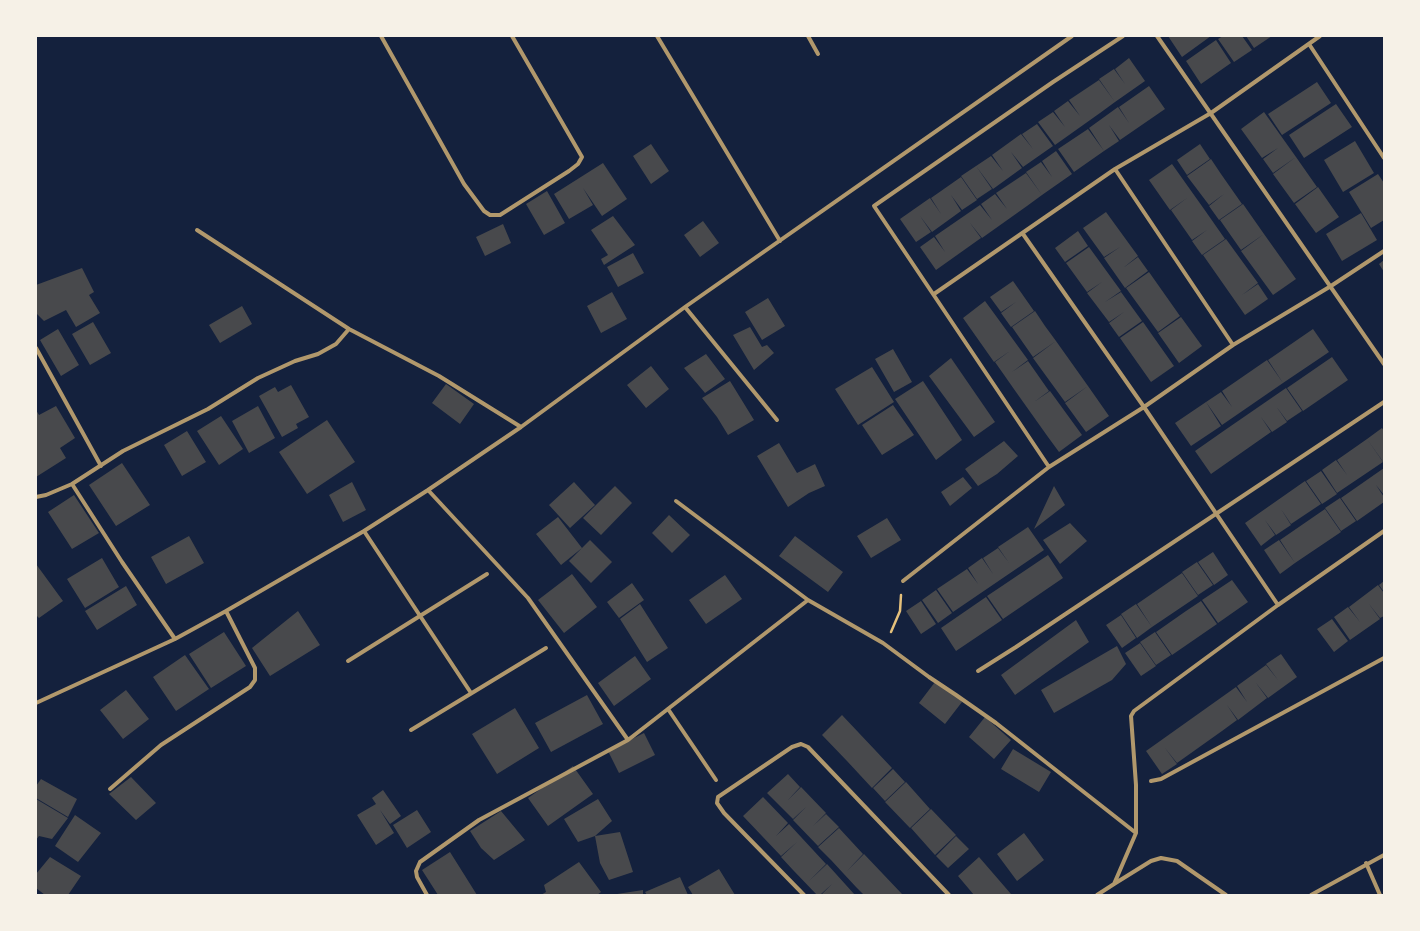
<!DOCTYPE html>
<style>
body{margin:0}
#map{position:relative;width:1420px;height:931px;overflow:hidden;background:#14213d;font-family:"Fira Sans Condensed",sans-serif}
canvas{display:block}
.frame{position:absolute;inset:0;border:37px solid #f6f1e7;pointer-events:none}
</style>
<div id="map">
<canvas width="1420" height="931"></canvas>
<div class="frame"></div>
</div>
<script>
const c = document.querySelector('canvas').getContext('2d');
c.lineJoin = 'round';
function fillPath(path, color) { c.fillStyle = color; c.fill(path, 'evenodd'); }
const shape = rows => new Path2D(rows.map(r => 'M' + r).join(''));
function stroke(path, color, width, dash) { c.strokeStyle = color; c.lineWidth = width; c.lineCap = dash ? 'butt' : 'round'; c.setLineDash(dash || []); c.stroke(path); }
fillPath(shape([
 [1168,36,1211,36,1182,57],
 [1223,36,1242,36,1252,50,1234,62,1218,39],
 [1246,36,1272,36,1254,48],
 [1216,40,1231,63,1201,84,1186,61],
 [1129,58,1145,81,1115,102,1099,79,1114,69,1125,84,1115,69],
 [1099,80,1115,102,1100,113,1089,98,1100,113,1055,145,1038,122,1053,112,1065,127,1054,111,1068,101,1080,116,1069,100],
 [1317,82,1331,103,1282,135,1268,114],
 [1149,86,1165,109,1120,140,1109,125,1119,141,1104,151,1089,128,1118,107,1129,123,1119,107],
 [1336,104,1352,127,1304,158,1289,135],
 [1264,112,1296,157,1273,173,1263,159,1278,148,1262,158,1241,129],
 [1037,124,1053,146,1023,167,1011,152,1022,168,993,189,976,166,991,156,1003,171,992,155,1021,134,1033,149,1022,134],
 [1088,129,1104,151,1074,172,1058,149,1073,139,1084,155,1073,139],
 [1355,141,1374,173,1343,192,1324,160],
 [651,144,669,171,651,184,633,156],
 [1200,144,1210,159,1187,175,1177,160],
 [1056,151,1072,174,1042,195,1026,172,1041,162,1052,177,1042,161],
 [1296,157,1317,187,1294,203,1273,174],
 [1211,159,1221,174,1205,185,1221,174,1242,204,1219,220,1209,206,1224,194,1209,205,1187,176],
 [603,163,627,199,602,216,583,188,593,205,569,219,554,194],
 [1172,164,1204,209,1188,220,1204,209,1225,239,1202,255,1192,241,1207,230,1192,240,1171,210,1187,198,1170,210,1149,180],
 [976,166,992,189,977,199,961,176],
 [1026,173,1042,195,1027,206,1015,190,1027,206,982,238,970,223,981,238,936,270,920,247,934,237,945,252,935,236,980,205,992,220,981,204,995,194,1007,209,996,193],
 [1378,174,1384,183,1384,220,1371,228,1349,192],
 [961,177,977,200,962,210,951,195,961,211,932,232,920,216,931,232,916,242,900,219,930,198,941,214,931,198],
 [1318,187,1339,217,1316,233,1295,204],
 [547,191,565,223,544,235,526,204],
 [1243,204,1264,234,1241,250,1220,220],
 [1106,212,1138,256,1123,268,1138,257,1148,271,1125,288,1104,258,1120,247,1104,257,1083,228],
 [1361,213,1377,240,1342,261,1326,234],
 [613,216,635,245,604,265,601,259,608,255,591,230],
 [703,221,719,243,700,257,684,235],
 [503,224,511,243,485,256,476,237],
 [1078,231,1088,246,1065,262,1055,248],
 [1264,234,1296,279,1273,295,1241,251],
 [1226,239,1258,283,1242,295,1258,284,1268,299,1245,315,1224,285,1240,274,1224,285,1203,255],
 [1089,247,1121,291,1105,302,1121,292,1142,321,1119,337,1109,323,1124,312,1109,322,1087,293,1102,282,1087,292,1066,263],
 [633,253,644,273,618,287,607,267],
 [1384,260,1384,272,1379,264],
 [82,268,94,292,89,295,100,313,76,327,66,310,44,321,36,313,36,285],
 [1149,272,1180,316,1158,332,1126,288],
 [1013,281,1034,311,1011,327,1001,313,1016,302,1001,312,990,297],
 [612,292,627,319,601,333,587,306],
 [768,298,785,326,762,340,745,312],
 [985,301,996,316,981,327,996,316,1028,360,1012,372,1028,361,1049,391,1034,402,1050,391,1082,435,1059,452,1048,437,1064,426,1048,437,1016,392,1033,380,1016,392,995,362,1010,351,994,362,963,318],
 [242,306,252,324,220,343,209,325],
 [1035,311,1045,326,1029,337,1045,326,1056,341,1033,357,1012,327],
 [1181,317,1202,346,1179,363,1158,333],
 [93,322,111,353,90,365,72,334],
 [1143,322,1174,366,1151,382,1120,338],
 [750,327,762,347,767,345,774,353,754,370,733,335],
 [58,329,79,365,61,376,40,340],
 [1313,329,1329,352,1283,383,1268,360],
 [1056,341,1088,386,1065,402,1033,358],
 [893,349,912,382,894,392,875,359],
 [706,354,725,379,705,393,684,368],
 [1332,357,1348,380,1303,411,1287,388],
 [951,358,995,422,974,437,929,376],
 [1267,360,1283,383,1222,425,1206,402,1221,392,1232,407,1222,391],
 [651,366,669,389,646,408,627,385],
 [872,367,894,402,858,425,835,389],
 [730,381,754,420,728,435,717,417,702,398],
 [923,381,962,440,936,460,895,399],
 [446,384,474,404,460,424,432,403],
 [291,385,309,417,296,424,298,428,282,437,259,396,275,387,278,392],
 [1088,386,1109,416,1086,432,1065,403],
 [1286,388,1302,411,1287,421,1276,406,1287,422,1272,432,1261,417,1271,432,1241,453,1225,430],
 [1206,402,1221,426,1191,446,1175,423],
 [893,405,914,435,882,455,862,425],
 [56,406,75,438,60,448,66,458,36,477,36,410,39,415],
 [258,406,275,438,249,453,232,421],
 [221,416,243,449,219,465,197,431],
 [327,420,355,462,307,494,279,452],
 [1382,428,1384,431,1384,463,1367,439],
 [1225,430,1241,453,1211,474,1195,451],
 [187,431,206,462,182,476,164,445],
 [1367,439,1383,462,1337,493,1322,470,1336,460,1347,475,1337,460],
 [1004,441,1018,456,997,474,978,486,965,469],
 [779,443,797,473,815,464,825,486,809,493,788,507,757,456],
 [122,463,150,505,116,526,89,485],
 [1384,468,1384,495,1376,485,1384,497,1384,502,1357,521,1341,498],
 [1321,471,1337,494,1322,504,1306,481],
 [963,477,972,488,950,506,941,492],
 [1305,481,1321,504,1291,524,1281,509,1291,525,1276,535,1265,520,1275,535,1261,546,1245,523],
 [352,482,366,510,343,522,329,495],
 [574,482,595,505,570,528,549,505],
 [615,486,632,503,601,535,583,518],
 [1054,486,1065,505,1034,529],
 [74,495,99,533,72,549,48,512],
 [1340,498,1356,521,1341,531,1325,508],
 [1325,509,1341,532,1295,563,1280,540],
 [669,515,690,535,672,553,652,533],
 [558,517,582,548,561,565,536,534],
 [887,518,901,540,871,558,857,536],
 [1070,523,1087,541,1060,564,1043,540],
 [1028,527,1044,550,953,612,937,589,967,569,978,584,968,568,982,558,993,574,983,558,998,548,1009,563,998,547],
 [189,536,204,563,166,584,151,557],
 [795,536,843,572,828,592,779,556],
 [590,540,612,562,591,583,569,561],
 [1279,540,1295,563,1280,574,1264,550],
 [1213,552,1228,575,1214,585,1198,562],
 [1048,555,1063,578,1003,619,987,596,1002,586,1013,602,1002,586],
 [102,558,119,587,85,608,67,579],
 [1197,562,1213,585,1198,595,1182,572],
 [36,564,63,601,39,618,36,615],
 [1182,573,1198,596,1152,627,1137,604],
 [572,574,597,607,564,633,538,600],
 [725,575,742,599,706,624,689,600],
 [1232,580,1248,602,1218,623,1202,600,1217,590,1228,605,1217,590],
 [1384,581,1384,592,1379,585],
 [632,583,644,600,619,618,607,602],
 [1378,585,1384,593,1384,616,1380,618,1369,604,1380,619,1350,640,1334,617,1348,607,1360,622,1349,607],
 [126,586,137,605,97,630,85,611],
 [936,590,952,613,938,623,922,600],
 [986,597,1002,620,956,651,941,628],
 [921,601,936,624,921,634,906,611],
 [1201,601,1217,624,1172,655,1156,632,1186,611,1197,627,1186,611],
 [640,604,668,648,647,662,620,619],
 [1136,604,1152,627,1137,638,1121,614],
 [298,611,320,645,270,676,252,648],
 [1121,615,1136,638,1122,648,1106,625],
 [1332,619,1348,641,1334,652,1317,629],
 [1076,620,1089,642,1015,695,1001,675],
 [224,632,246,666,211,688,189,654],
 [1155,632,1171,655,1156,665,1140,642],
 [1140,643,1156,666,1141,676,1125,653],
 [1117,646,1126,664,1112,680,1054,713,1041,690],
 [1281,654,1297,677,1268,698,1256,683,1267,698,1238,720,1227,705,1237,720,1222,731,1211,715,1222,731,1177,763,1165,748,1177,764,1162,774,1146,751,1236,687,1247,702,1237,686,1266,665,1278,680,1266,664],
 [185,655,209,689,176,711,153,677],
 [635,656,651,679,614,706,598,683],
 [935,682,956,695,962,702,945,724,919,703],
 [126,690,149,719,123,739,100,710],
 [587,695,603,724,551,752,535,723],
 [515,708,539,748,497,774,472,734],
 [842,715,892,768,872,788,847,761,860,748,847,761,822,735],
 [985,717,1011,740,994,759,969,737],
 [644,733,655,755,619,773,608,751],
 [1013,749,1051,772,1039,792,1001,769],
 [573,766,593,794,548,826,528,798],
 [893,769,905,782,885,801,873,788],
 [788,774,800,787,788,800,801,787,826,813,813,826,826,814,839,827,818,846,793,820,806,807,793,819,767,793],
 [131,777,156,803,136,820,109,794],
 [41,779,77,799,68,817,36,798,36,786],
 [906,782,930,809,910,828,885,802],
 [383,790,401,816,390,824,380,810,394,833,376,845,357,815,376,804,372,798],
 [763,797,788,823,776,836,789,824,826,864,809,881,827,864,855,895,821,895,832,884,820,895,817,895,793,870,781,857,797,842,781,856,743,816],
 [36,799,68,818,52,839,39,836,36,840],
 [598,799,612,821,595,836,578,842,564,819],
 [931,809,956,835,935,855,911,828],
 [417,810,431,832,407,848,393,825],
 [501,811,525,840,494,860,481,848,470,831],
 [75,815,101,833,78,862,55,846],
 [839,828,863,854,847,871,864,854,902,894,864,895,856,887,873,870,856,887,843,873,831,860,844,848,831,860,818,847],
 [620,832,633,872,609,880,600,863,595,836],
 [1024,833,1044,860,1017,881,997,854],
 [956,836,969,849,948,868,936,856],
 [450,852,477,895,438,895,422,870],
 [50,857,81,876,68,895,45,895,36,888,36,874],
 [979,857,1011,894,1009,895,974,895,958,876],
 [579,862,601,892,597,895,541,895,546,892,544,885],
 [719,869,735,895,693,895,688,887],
 [680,877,688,895,647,895,645,892],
 [643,890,643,895,617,895,617,894]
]), '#48494c');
stroke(shape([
 [891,632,900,611,901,595]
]), '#e5c07b', 2.5);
stroke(shape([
 [381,36,464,184,484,211,490,215,500,215,569,171,578,164,582,157,512,36],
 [657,36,780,241],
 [808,36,818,54],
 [1157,36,1384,364],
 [1309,44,1384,158],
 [1115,169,1233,345],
 [197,230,349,329,439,376,521,427],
 [1023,234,1144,407,1278,605],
 [934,294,1115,169,1211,113,1320,36],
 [685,307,777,420],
 [36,348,101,466],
 [1049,467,874,206,1053,82,1123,36],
 [72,484,122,562,175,639],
 [36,497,46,495,72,484,123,451,208,409,258,378,295,361,318,354,336,344,349,329],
 [676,501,808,600],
 [364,531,471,693],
 [903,581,1049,467,1144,407,1233,345,1331,286,1384,251],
 [348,661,487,574],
 [978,671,1016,647,1384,402],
 [36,703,175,639,226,611,364,531,428,490,521,427,685,307,1072,36],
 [668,709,716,780],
 [411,730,546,648],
 [628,740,808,600,883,643,929,677,956,695,996,723,1136,833],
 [1151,781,1161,779,1384,658],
 [110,789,161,745,250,687,255,680,255,668,226,611],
 [1366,863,1380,895],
 [1114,884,1151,861,1161,858,1177,861,1226,895],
 [427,895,417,877,416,871,420,862,479,820,628,740,528,598,428,490],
 [804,895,724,813,717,803,718,797,792,747,801,744,808,747,949,895],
 [1097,895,1114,884,1136,833,1136,785,1131,716,1134,711,1278,605,1384,531],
 [1311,895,1384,855]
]), '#b1986c', 4);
</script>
